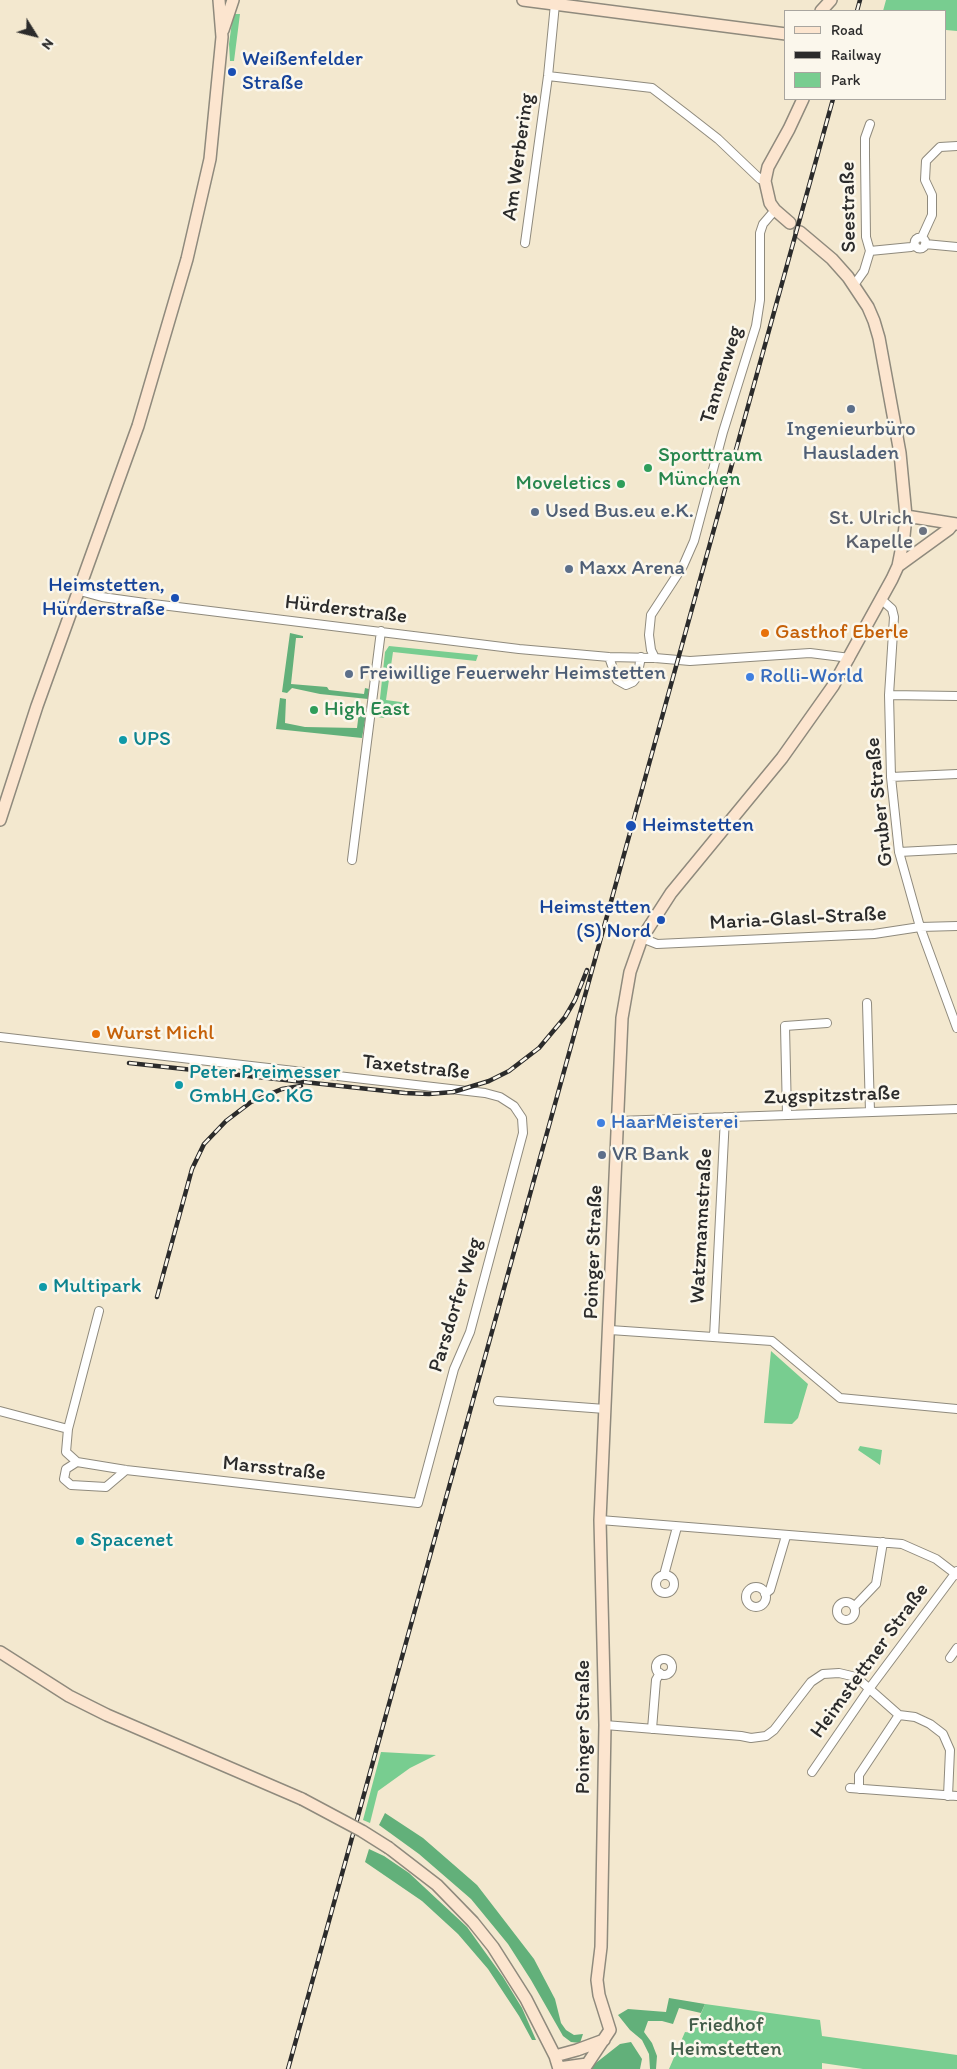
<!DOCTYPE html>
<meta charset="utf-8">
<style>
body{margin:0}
#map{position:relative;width:957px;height:2069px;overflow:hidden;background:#f3e8cf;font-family:Itim,sans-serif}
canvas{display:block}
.legend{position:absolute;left:784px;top:10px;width:162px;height:90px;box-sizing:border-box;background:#fbf7ec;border:1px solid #a8a59f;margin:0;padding:6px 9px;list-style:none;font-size:15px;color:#2b2b2b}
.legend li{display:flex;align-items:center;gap:10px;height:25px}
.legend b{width:25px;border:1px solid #a8a59f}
.north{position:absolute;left:10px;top:10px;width:50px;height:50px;-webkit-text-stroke:4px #fbf7ec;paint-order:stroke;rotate:126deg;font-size:14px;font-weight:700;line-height:20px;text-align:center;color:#2b2b2b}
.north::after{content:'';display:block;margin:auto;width:18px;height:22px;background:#2b2b2b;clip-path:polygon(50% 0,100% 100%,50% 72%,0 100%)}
</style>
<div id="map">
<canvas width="957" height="2069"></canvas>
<ul class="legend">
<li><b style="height:6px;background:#fce5cf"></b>Road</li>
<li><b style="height:6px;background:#2b2b2b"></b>Railway</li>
<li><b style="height:14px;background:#78cd90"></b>Park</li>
</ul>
<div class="north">N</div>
</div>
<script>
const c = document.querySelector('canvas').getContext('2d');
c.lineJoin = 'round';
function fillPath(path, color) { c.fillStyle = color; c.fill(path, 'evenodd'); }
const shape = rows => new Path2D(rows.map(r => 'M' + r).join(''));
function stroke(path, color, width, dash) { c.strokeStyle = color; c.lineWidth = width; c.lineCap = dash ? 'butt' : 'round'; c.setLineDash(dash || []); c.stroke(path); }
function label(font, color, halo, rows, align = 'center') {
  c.font = font + ' Itim,sans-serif'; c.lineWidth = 5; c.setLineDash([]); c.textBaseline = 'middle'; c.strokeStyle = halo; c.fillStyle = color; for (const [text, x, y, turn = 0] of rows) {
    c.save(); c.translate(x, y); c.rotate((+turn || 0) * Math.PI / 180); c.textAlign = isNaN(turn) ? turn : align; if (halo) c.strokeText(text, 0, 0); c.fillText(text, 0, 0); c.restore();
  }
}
fillPath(shape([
 [886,0,957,0,957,31,946,30,946,11,883,11],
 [233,14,240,14,234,61,230,61,229,44],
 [389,646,478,655,476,661,393,652,386,700,408,703,407,710,387,707,384,718,378,717,385,652],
 [771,1351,808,1384,798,1418,792,1424,764,1423],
 [860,1446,882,1450,880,1465,858,1450],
 [381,1752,436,1755,410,1768,378,1791,370,1823,363,1820],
 [705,2004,820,2020,822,2036,957,2055,957,2069,863,2069,822,2063,822,2069,669,2069,685,2032,693,2033]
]), '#78cd90');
fillPath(shape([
 [290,633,303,636,303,638,296,638,291,684,327,687,329,690,364,694,365,688,369,689,368,699,320,694,292,688,287,693,282,692],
 [280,698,286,699,285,723,305,727,357,728,359,712,366,714,362,738,276,729],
 [385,1813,423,1838,477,1885,534,1959,555,1999,561,2023,566,2030,574,2035,583,2034,580,2043,571,2042,563,2036,531,1980,508,1944,471,1899,419,1854,379,1825],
 [369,1849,384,1856,409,1873,467,1927,503,1977,522,2008,536,2040,532,2040,519,2016,488,1969,458,1934,422,1901,365,1862],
 [669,1998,705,2004,701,2013,679,2008,673,2024,662,2021,648,2021,644,2032,652,2043,657,2056,656,2069,650,2069,649,2054,642,2040,630,2030,618,2015,628,2009,666,2012],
 [631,2042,642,2059,640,2069,592,2069,592,2066,620,2044]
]), '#62b07a');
const street = shape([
 [548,76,652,88,686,114,718,139,760,179,765,181],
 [922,237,932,215,932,195,925,180,926,161,940,147,957,146],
 '914.5 243a5.5 5.5 0 1 1 11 0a5.5 5.5 0 1 1-11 0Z',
 [525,243,548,76,555,4],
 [925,244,957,247],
 [870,251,911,247,915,245],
 [854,285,864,271,870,251,866,237,865,155,865,138,870,124],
 [80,591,102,597,145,603,519,649,609,657,655,658,690,661,810,653,850,658],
 [882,600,892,609,894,617,889,695,891,777,899,852,920,927,957,1028],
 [609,657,617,680,626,685,633,682,637,677,641,657],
 [655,658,651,650,649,635,651,615,683,566,694,541,723,432,756,326,760,300,760,233,763,224,775,210],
 [889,695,957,696],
 [891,777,957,774],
 [899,852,957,849],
 [352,860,381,631],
 [642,938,657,944,874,934,920,927,957,926],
 [867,1003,870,1112],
 [0,1037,485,1093,500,1097,514,1106,522,1118,523,1133,470,1332,454,1369,418,1503,126,1470,77,1462,66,1452,68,1429,99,1311],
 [787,1115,785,1026,827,1023],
 [618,1121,957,1109],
 [610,1330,772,1341,840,1398,957,1409],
 [714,1337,725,1117],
 [498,1401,605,1409],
 [0,1411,68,1429],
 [77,1462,66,1469,64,1479,71,1485,106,1487,126,1470],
 [600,1520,902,1544,936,1559,957,1575],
 '656 1584a9 9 0 1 1 18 0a9 9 0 1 1-18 0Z',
 [664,1575,677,1527],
 '746 1597a10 10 0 1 1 20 0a10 10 0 1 1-20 0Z',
 [765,1594,770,1590,786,1536],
 '837 1611a9 9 0 1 1 18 0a9 9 0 1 1-18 0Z',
 [854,1607,876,1584,883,1542],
 [950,1658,957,1648],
 '656 1667a8 8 0 1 1 16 0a8 8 0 1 1-16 0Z',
 [605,1725,741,1736,751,1738,766,1736,774,1730,811,1682,823,1674,839,1673,856,1677,899,1715,915,1717,930,1724,943,1734,950,1750,948,1796],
 [652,1729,656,1680,660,1673],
 [812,1772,869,1689,957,1571],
 [850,1788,957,1796],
 [859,1789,859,1775,899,1715]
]);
const secondary = shape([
 [523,0,786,34],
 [821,11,831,0],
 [223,30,233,0],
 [790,223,775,210,770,203,765,181,768,167,789,129,803,99],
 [906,516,957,524],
 [898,566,949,529,953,524],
 [0,820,37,706,138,426,187,259,210,159,222,37,219,0],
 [0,1652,69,1696,107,1715,302,1799],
 [389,1848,437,1885,473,1922,493,1947,526,1999,555,2056,559,2069],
 [555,2056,577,2050,604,2040],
 [559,2068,587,2064],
 [584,2069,610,2030,599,1995,597,1980,601,1947,605,1725,600,1520,622,1018,630,972,642,938,671,893,782,758,833,686,892,579,898,566,904,536,906,516,900,453,879,338,874,321,868,307,848,277,832,259,800,232]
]);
stroke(street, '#8f8a7d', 10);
stroke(secondary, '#8f8a7d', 14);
stroke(street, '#fff', 8);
stroke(secondary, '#fce5cf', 11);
const rail = shape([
 [857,11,860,0],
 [129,1063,405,1093,429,1094,453,1092,489,1081,509,1071,539,1048,565,1017,575,1000,587,970],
 [157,1297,192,1169,204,1144,226,1121,251,1102,282,1089,301,1086],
 [288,2069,833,99]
]);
stroke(rail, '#2b2b2b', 4.5);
stroke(rail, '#fbf7ec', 2.5, [8]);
const secondaryBridge = shape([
 [302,1799,362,1831,389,1848]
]);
stroke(secondaryBridge, '#8f8a7d', 14, []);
stroke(secondaryBridge, '#fce5cf', 11);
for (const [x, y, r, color] of [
 [232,72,5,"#1a4fb4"],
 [851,409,5,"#5c6f8a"],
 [648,468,5,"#2e9e5b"],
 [621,484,5,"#2e9e5b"],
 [535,512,5,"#5c6f8a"],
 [923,531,5,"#6b7280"],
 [569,569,5,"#5c6f8a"],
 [175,598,5,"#1a4fb4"],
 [765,633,5,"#e8710a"],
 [349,674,5,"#5c6f8a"],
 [750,677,5,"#3f7fe0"],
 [314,710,5,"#2e9e5b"],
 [123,740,5,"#0f9aa8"],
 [631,826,6,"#1a4fb4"],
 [661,920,5,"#1a4fb4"],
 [96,1034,5,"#e8710a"],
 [179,1085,5,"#0f9aa8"],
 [601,1123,5,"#3f7fe0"],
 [602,1155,5,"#5c6f8a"],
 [43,1287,5,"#0f9aa8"],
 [80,1541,5,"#0f9aa8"]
]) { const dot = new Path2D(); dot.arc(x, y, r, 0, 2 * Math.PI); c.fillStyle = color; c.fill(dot); stroke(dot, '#fbf7ec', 2); }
label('21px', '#164399', '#fbf7ec', [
 ["Weißenfelder",242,60],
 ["Straße",242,84],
 ["Heimstetten,",165,586,"right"],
 ["Hürderstraße",165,610,"right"],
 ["Heimstetten",642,826],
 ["Heimstetten",651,908,"right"],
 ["(S) Nord",651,932,"right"]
], 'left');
label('21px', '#2b2b2b', '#fbf7ec', [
 ["Am Werbering",519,157,-82],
 ["Seestraße",849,207,-91],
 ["Tannenweg",722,375,-73],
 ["Hürderstraße",346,610,7],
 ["Gruber Straße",880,802,-96],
 ["Maria-Glasl-Straße",798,919,-3],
 ["Taxetstraße",416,1068,6],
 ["Zugspitzstraße",832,1096,-2],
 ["Watzmannstraße",702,1226,-87],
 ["Poinger Straße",594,1252,-88],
 ["Parsdorfer Weg",456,1305,-73],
 ["Marsstraße",274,1469,6],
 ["Heimstettner Straße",870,1661,-54],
 ["Poinger Straße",584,1727,-90]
]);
label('21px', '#4e5e75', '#fbf7ec', [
 ["Ingenieurbüro",851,430,"center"],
 ["Hausladen",851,454,"center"],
 ["Used Bus.eu e.K.",545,512],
 ["Maxx Arena",579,569],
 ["Freiwillige Feuerwehr Heimstetten",359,674],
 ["VR Bank",612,1155]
], 'left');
label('21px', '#27864d', '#fbf7ec', [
 ["Sporttraum",658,456],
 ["München",658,480],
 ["Moveletics",611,484,"right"],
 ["High East",324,710]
], 'left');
label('21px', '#5b616d', '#fbf7ec', [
 ["St. Ulrich",913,519],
 ["Kapelle",913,543]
], 'right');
label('21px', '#c56008', '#fbf7ec', [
 ["Gasthof Eberle",775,633],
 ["Wurst Michl",106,1034]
], 'left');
label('21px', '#366cbe', '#fbf7ec', [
 ["Rolli-World",760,677],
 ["HaarMeisterei",611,1123]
], 'left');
label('21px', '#0d838f', '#fbf7ec', [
 ["UPS",133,740],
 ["Peter Preimesser",189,1073],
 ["GmbH Co. KG",189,1097],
 ["Multipark",53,1287],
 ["Spacenet",90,1541]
], 'left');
label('21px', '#425c49', '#fbf7ec', [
 ["Friedhof",726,2026],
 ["Heimstetten",726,2050]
]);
</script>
